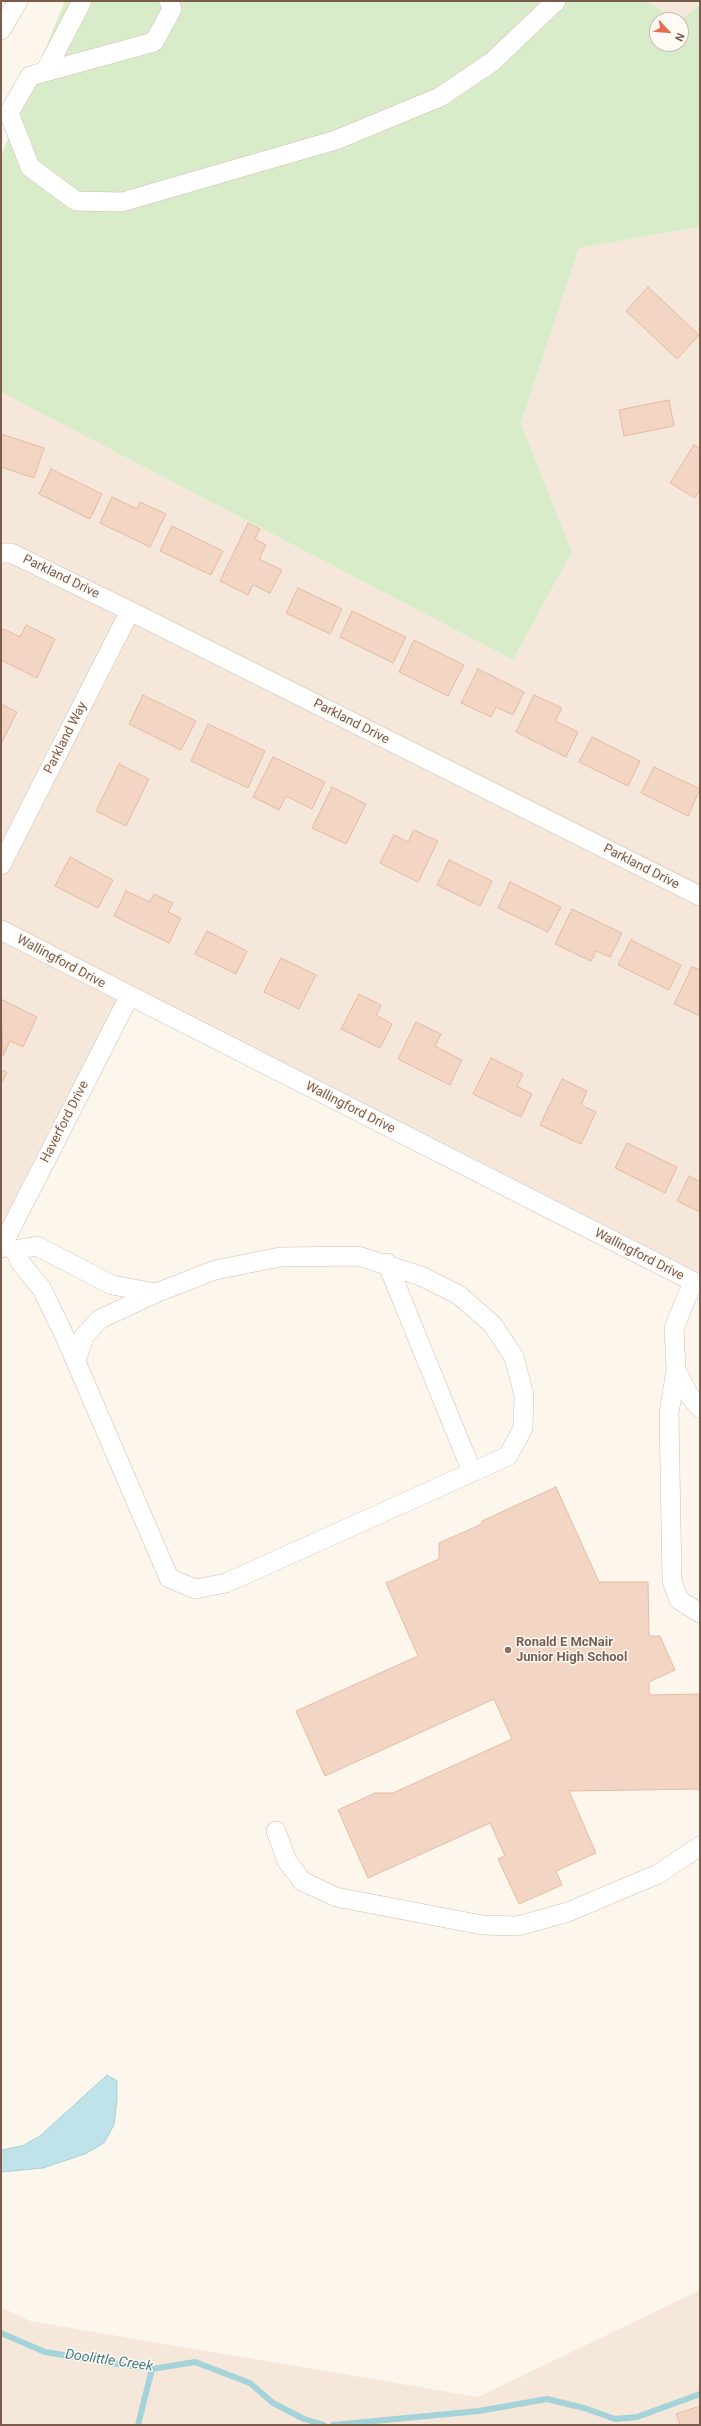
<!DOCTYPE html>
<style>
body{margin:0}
#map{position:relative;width:701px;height:2426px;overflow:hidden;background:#fdf6ec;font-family:Roboto,sans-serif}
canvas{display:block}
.frame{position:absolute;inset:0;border:2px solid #7a5c4d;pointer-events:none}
.north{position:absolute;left:649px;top:12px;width:40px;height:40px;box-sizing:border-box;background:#fffaf3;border:1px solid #cabbb1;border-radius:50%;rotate:116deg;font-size:11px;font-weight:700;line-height:16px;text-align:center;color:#7a5c4d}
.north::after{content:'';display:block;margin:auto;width:14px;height:18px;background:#e76f51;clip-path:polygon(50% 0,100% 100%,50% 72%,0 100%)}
</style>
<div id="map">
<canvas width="701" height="2426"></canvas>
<div class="frame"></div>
<div class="north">N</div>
</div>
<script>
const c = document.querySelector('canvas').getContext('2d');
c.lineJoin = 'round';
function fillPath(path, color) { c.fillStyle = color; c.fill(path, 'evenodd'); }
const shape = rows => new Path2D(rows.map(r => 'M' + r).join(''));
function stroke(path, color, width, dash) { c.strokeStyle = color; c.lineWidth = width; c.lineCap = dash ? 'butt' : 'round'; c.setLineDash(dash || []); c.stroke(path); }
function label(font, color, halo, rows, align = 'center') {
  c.font = font + ' Roboto,sans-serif'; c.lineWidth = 3; c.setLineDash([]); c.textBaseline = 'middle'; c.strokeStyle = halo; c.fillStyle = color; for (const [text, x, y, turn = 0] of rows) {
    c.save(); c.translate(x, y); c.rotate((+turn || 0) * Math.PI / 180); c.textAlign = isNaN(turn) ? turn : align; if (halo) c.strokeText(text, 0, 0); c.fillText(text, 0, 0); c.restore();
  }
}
fillPath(shape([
 [646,1,700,1,700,4,681,20],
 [700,227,700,1280,124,989,1,1242,1,392,513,660,572,552,521,423,579,248],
 [700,2290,700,2425,1,2425,1,2307,30,2321,478,2397]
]), '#f5e8da');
fillPath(shape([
 [65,1,646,1,679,20,657,20,657,44,681,44,681,20,700,4,700,227,579,248,521,423,572,552,513,660,1,392,1,156]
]), '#d8ecc9');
const water = shape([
 [107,2075,117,2081,117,2099,114,2125,104,2143,85,2154,43,2168,1,2172,1,2150,22,2146,40,2136,107,2075]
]);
fillPath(water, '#bfe3e8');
stroke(water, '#a5d3da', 1);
stroke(shape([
 [1,2333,45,2352,111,2363,152,2369,195,2362,250,2383,273,2403,304,2419,324,2425],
 [138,2425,152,2369],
 [333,2425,479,2411,547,2399,584,2408,615,2419,637,2417,700,2394]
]), '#a5d3da', 6);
const building = shape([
 [648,287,699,335,677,359,626,311,648,287],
 [669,400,674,426,624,436,619,410,669,400],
 [1,434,44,448,34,478,1,467,1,434],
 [694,445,700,449,700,490,695,498,670,483,694,445],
 [51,469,102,494,90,519,39,494,51,469],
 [112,497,137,509,140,502,166,514,150,547,100,523,112,497],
 [248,523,260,529,255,539,266,545,259,559,282,570,270,593,253,585,248,595,220,581,248,523],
 [172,526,223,551,211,575,160,551,172,526],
 [298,588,342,609,330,634,286,613,298,588],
 [352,611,406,637,393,663,340,637,352,611],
 [26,625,55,639,37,678,1,660,1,633,3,629,20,637,26,625],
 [414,640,464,665,448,696,399,672,414,640],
 [478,669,524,692,513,715,496,707,491,717,461,703,478,669],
 [143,695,196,721,181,750,129,724,143,695],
 [534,695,562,708,555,721,578,732,566,757,516,732,534,695],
 [1,704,17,712,1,744,1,704],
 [208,724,265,751,248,788,191,761,208,724],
 [592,737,640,761,628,786,579,762,592,737],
 [273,757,325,782,312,809,286,796,279,810,253,797,273,757],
 [119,764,149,779,126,826,96,811,119,764],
 [654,767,700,789,688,816,641,793,654,767],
 [332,787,366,804,346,844,312,828,332,787],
 [414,830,438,841,418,882,380,863,394,835,408,842,414,830],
 [70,857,113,880,98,908,55,886,70,857],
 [449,860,492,881,480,906,437,885,449,860],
 [510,882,561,907,548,932,498,908,510,882],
 [126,891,150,902,154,894,173,903,168,912,181,918,169,943,114,916,126,891],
 [572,909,622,933,610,957,596,951,591,961,555,944,572,909],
 [207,931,247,951,236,974,195,954,207,931],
 [631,940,681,965,669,990,618,965,631,940],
 [281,958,316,975,299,1009,264,992,281,958],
 [692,967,700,970,700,1016,674,1004,692,967],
 [359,994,381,1005,376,1015,392,1024,380,1048,341,1029,359,994],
 [1,999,37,1017,23,1047,10,1041,3,1056,1,999],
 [416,1022,441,1034,435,1046,462,1060,450,1085,398,1059,416,1022],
 [491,1058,523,1074,517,1086,532,1094,521,1117,473,1094,491,1058],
 [1,1070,7,1072,1,1084,1,1070],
 [562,1079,587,1091,581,1105,596,1112,581,1144,540,1125,562,1079],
 [627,1143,677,1167,665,1193,615,1168,627,1143],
 [689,1176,700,1182,700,1212,677,1201,689,1176],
 [556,1487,599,1582,648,1582,649,1636,660,1636,675,1670,649,1682,649,1695,700,1694,700,1789,569,1791,596,1853,556,1871,562,1885,519,1904,498,1859,505,1856,490,1823,368,1878,338,1810,375,1793,393,1793,512,1739,494,1699,325,1776,296,1711,418,1656,386,1583,439,1559,439,1543,482,1524,482,1521,556,1487],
 [700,2406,700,2425,680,2425,676,2414,700,2406]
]);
fillPath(building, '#f3d5c3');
stroke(building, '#e6bba3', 1);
const minor = shape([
 [169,1,172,9,154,42,30,76,9,113,30,167,76,201,122,202,336,140,440,97,492,62,556,1],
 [1,30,18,1],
 [45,72,82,1],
 [1,553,11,553,130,611,700,896],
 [1,865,130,611],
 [1,930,700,1285],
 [3,1245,15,1250,37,1246,112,1285,156,1293],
 [1,1248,129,997],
 [15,1250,20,1262,42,1289,67,1341,169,1578,195,1589,226,1583,508,1456,523,1428,524,1395,514,1357,493,1325,459,1295,421,1276,358,1256,280,1257,215,1270,156,1293,100,1319,84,1336,76,1361],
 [387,1263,472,1472],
 [693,1282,674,1328,676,1370,669,1413,672,1581,679,1600,700,1613],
 [676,1370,689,1395,700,1408],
 [276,1831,287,1861,302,1881,336,1897,482,1925,518,1926,568,1912,658,1874,700,1846]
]);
stroke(minor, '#d1beb0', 20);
stroke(minor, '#fff', 19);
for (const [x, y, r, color] of [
 [508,1650,4,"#8d6e63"]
]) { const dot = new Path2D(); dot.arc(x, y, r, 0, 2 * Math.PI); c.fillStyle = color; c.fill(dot); stroke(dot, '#fffaf3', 1.5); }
label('13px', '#7a5c4d', '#fffaf3', [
 ["Parkland Drive",61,577,26],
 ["Parkland Drive",351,722,27],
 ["Parkland Way",66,738,-63],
 ["Parkland Drive",641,867,27],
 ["Wallingford Drive",61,962,28],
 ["Wallingford Drive",350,1108,27],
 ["Haverford Drive",65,1122,-63],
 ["Wallingford Drive",639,1255,27]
]);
label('bold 13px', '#785e54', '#fffaf3', [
 ["Ronald E McNair",516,1643],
 ["Junior High School",516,1658]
], 'left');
label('italic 14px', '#437c86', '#fffaf3', [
 ["Doolittle Creek",109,2361,8]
]);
</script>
